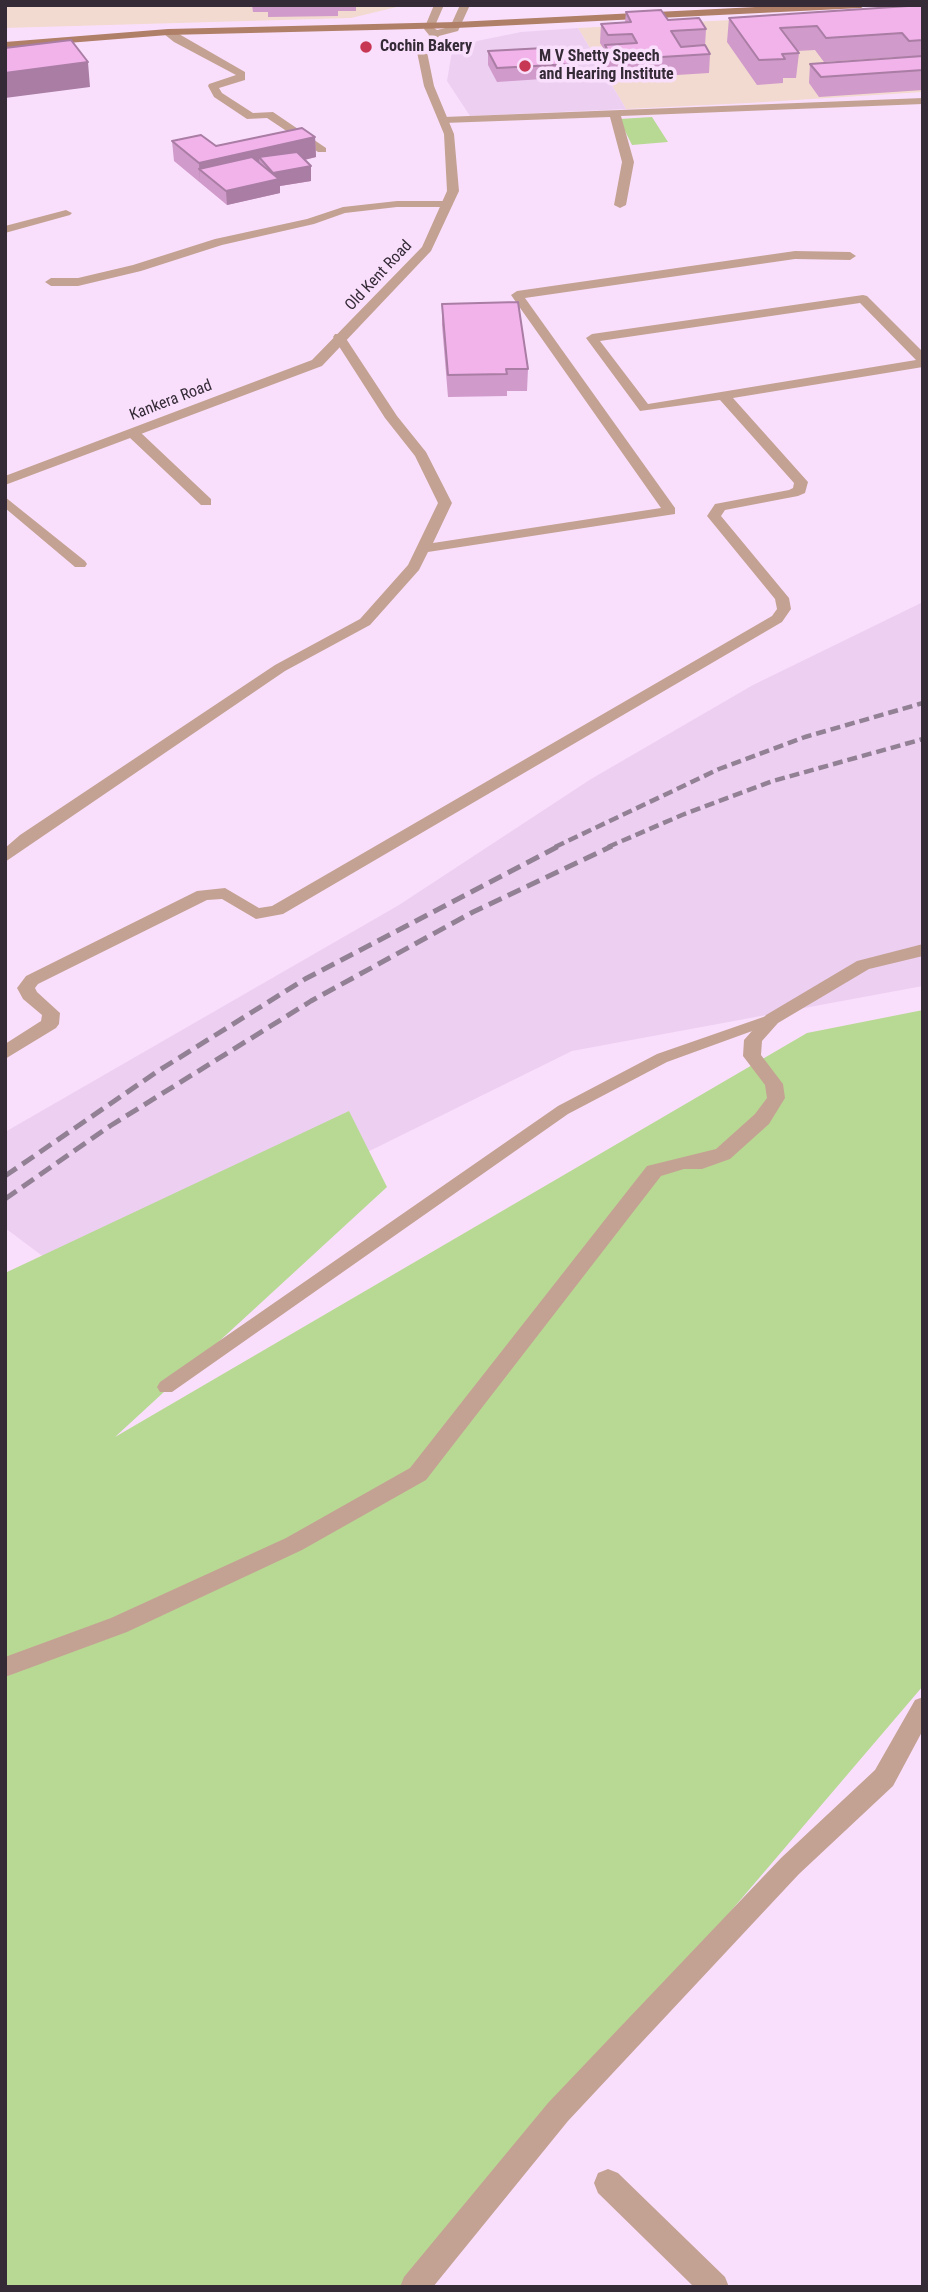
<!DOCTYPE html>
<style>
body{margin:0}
#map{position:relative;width:928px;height:2292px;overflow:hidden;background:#fadffd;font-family:"Roboto Condensed",sans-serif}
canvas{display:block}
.frame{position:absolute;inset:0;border:7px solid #352b37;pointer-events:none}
</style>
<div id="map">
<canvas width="928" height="2292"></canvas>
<div class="frame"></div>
</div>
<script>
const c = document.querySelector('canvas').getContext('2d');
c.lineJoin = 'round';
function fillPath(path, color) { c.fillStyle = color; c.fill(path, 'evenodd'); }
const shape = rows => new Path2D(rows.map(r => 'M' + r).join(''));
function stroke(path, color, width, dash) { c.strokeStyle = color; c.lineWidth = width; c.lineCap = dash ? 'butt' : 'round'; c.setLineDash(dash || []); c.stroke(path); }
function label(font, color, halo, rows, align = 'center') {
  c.font = font + ' "Roboto Condensed",sans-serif'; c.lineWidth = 7; c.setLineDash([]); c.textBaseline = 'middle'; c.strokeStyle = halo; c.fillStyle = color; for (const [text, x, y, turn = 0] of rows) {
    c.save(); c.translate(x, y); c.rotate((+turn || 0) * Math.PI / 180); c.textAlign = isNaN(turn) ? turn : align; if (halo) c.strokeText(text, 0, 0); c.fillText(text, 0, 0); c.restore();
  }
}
fillPath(shape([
 [5,5,405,5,351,18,5,28],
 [923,10,923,92,749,103,626,109,578,28]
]), '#f2dad0');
fillPath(shape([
 [578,28,626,109,470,116,447,81,452,51,477,41,521,32],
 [923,602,923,986,572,1051,88,1290,5,1228,5,1132,399,905,591,779,753,685]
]), '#edcff2');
fillPath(shape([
 [652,117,668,142,632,145,619,119],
 [923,1010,923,1686,410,2287,5,2287,5,1273,349,1111,387,1187,115,1437,807,1033]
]), '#b8d994');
fillPath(shape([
 [772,1014,779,1019,777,1022,667,1062,568,1114,172,1392,160,1392,157,1387,160,1382,558,1106,657,1054,772,1014]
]), '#c4a293');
fillPath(shape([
 [164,30,172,30,245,72,245,80,219,88,222,93,253,113,273,112,326,148,326,152,318,152,267,118,247,119,214,97,208,86,209,84,236,75,174,42,164,34,164,30],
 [923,98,923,104,621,116,634,162,626,205,620,208,614,205,622,162,610,117,444,123,439,120,444,117,923,98],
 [397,201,447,201,453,204,447,207,397,207,345,213,314,224,222,245,141,271,78,286,51,286,45,282,51,278,78,278,133,265,215,239,307,219,343,207,397,201],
 [66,210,72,213,70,215,5,233,5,226,66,210],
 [795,251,850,252,856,256,850,260,795,259,525,298,675,508,675,514,428,552,419,570,370,625,285,671,5,862,5,848,20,835,275,665,360,619,408,565,438,503,415,456,385,418,333,337,335,334,343,334,397,416,426,452,452,503,433,543,661,508,511,295,517,291,795,251],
 [863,295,867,296,923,352,923,367,733,398,808,482,805,493,798,496,725,510,721,516,789,598,791,609,782,622,283,914,256,919,222,899,207,900,38,984,35,988,37,992,60,1013,59,1024,56,1028,5,1059,5,1044,41,1021,42,1015,23,999,17,988,26,976,197,891,225,888,259,908,272,906,772,616,777,609,775,599,707,516,715,504,789,490,793,488,794,483,720,400,640,411,586,338,592,334,863,295],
 [860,303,916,360,648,404,600,341,860,303],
 [134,430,139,431,211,499,211,505,201,505,129,437,129,431,134,430],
 [5,497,85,561,87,564,85,567,75,567,5,508,5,497],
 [923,944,923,956,869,969,778,1023,762,1041,761,1055,783,1084,785,1098,769,1124,730,1159,702,1169,684,1169,661,1176,426,1480,302,1550,127,1632,5,1677,5,1657,111,1618,286,1538,410,1468,647,1166,716,1149,755,1114,767,1098,765,1085,743,1056,744,1040,766,1015,857,961,923,944],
 [923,1697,923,1730,893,1786,799,1874,568,2121,433,2287,400,2287,404,2277,548,2103,781,1858,875,1770,915,1700,923,1697],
 [608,2169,618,2173,725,2277,729,2287,694,2287,598,2193,594,2183,598,2173,608,2169]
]), '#c4a293');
fillPath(shape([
 [434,5,444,5,434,28,437,30,450,27,460,5,470,5,458,31,439,36,427,52,434,86,454,134,459,191,431,251,322,366,5,485,5,476,312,360,422,247,447,191,444,134,424,86,417,52,429,35,424,29,434,5]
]), '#c4a293');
fillPath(shape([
 [796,5,866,5,861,8,456,28,168,35,5,48,5,42,168,29,456,22,796,5]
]), '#b07f68');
stroke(shape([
 [555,847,719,769,805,737,923,703],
 [608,847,682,815,773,781,923,739]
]), '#928094', 4.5, [10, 5]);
stroke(shape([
 [5,1176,158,1071,305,979,559,846],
 [5,1199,110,1126,311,1001,473,912,612,846]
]), '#928094', 5, [14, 7]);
fillPath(shape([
 [252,5,356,5,356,11,338,11,338,16,268,17,268,12,253,12],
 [923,5,923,90,819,97,809,83,810,64,900,58,899,57,824,62,815,50,797,51,799,53,796,78,783,78,783,83,757,85,727,42,729,18],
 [626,12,668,20,706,29,705,46,710,54,709,73,613,79,604,64,605,51,600,43,601,24,625,22],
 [488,51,572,64,572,77,497,82,488,65],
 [315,137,316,157,305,160,311,181,280,186,280,193,227,205,174,161,172,141,216,146],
 [442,304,528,369,527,391,507,391,507,396,448,397,442,325]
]), '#d09aca');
fillPath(shape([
 [88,62,90,87,5,98,5,73],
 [315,137,316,157,269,168,259,157,260,170,199,169,200,183,199,163],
 [311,166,311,181,280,186,280,193,227,205,226,191,274,180,273,173]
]), '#a97da4');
const building = shape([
 [923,5,923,40,909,41,902,33,826,38,817,26,780,28,799,53,782,54,785,59,759,60,729,18,923,5],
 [661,10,668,20,699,18,706,29,671,31,681,47,705,45,710,54,613,60,605,45,637,43,632,34,608,35,601,24,631,22,626,12,661,10],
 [71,40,88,62,5,73,5,48,71,40],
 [563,47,572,64,497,68,488,51,563,47],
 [923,56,923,70,821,77,810,64,923,56],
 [302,128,315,137,199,163,172,141,201,135,216,146,302,128],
 [297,152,311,166,273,173,259,157,297,152],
 [252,157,279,179,226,191,199,169,252,157],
 [518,302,528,369,506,369,507,374,448,375,442,304,518,302]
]);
fillPath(building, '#f2b3eb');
stroke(building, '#a97da4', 2);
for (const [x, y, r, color] of [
 [366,47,7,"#c73754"],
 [525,66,7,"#c73754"]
]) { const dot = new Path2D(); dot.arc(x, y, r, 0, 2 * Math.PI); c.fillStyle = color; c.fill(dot); stroke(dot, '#fadffd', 2.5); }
label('bold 16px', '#352b37', '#fadffd', [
 ["Cochin Bakery",380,47],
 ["M V Shetty Speech",539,57],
 ["and Hearing Institute",539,75]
], 'left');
label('16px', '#352b37', '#fadffd', [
 ["Old Kent Road",379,276,-47],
 ["Kankera Road",171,401,-21]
]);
</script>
